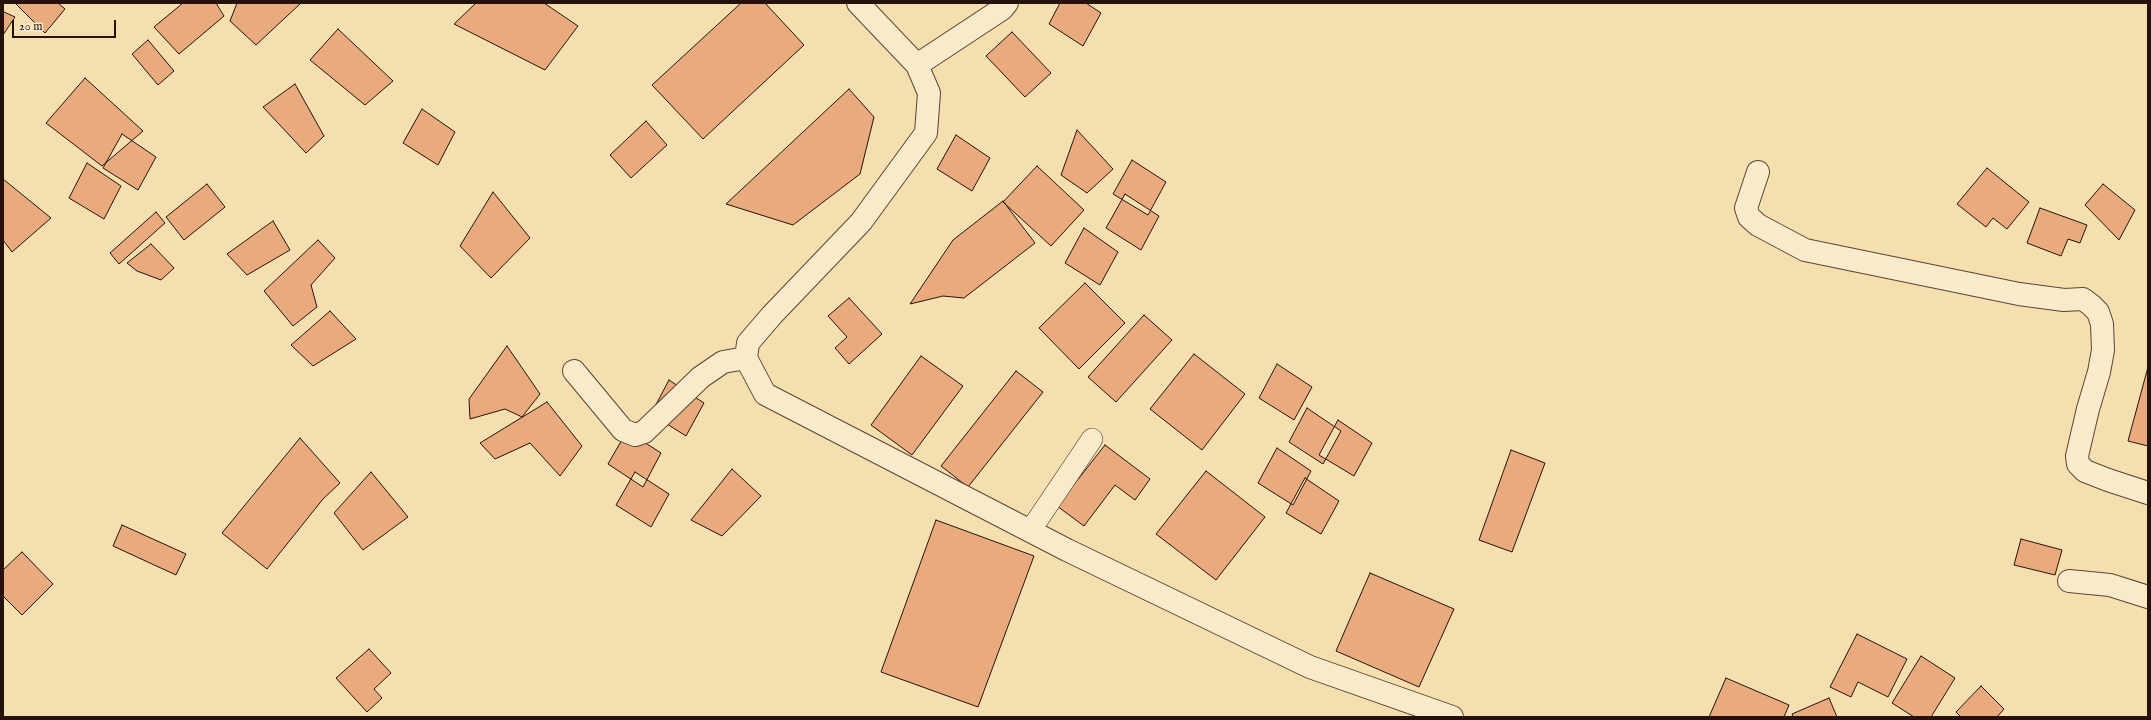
<!DOCTYPE html>
<style>
body{margin:0}
#map{position:relative;width:2151px;height:720px;overflow:hidden;background:#f6dfaf;font-family:"IM FELL English",serif}
canvas{display:block}
.frame{position:absolute;inset:0;border:4px solid #26120b;pointer-events:none}
.scale{position:absolute;left:12px;top:20px;width:104px;height:18px;box-sizing:border-box;border:2px solid #26120b;border-top:0;padding-left:5px;font-size:12px;line-height:14px;white-space:nowrap;color:#26120b;-webkit-text-stroke:3px #f9eacb;paint-order:stroke}
</style>
<div id="map">
<canvas width="2151" height="720"></canvas>
<div class="frame"></div>
<div class="scale">20 m</div>
</div>
<script>
const c = document.querySelector('canvas').getContext('2d');
c.lineJoin = 'round';
function fillPath(path, color) { c.fillStyle = color; c.fill(path, 'evenodd'); }
const shape = rows => new Path2D(rows.map(r => 'M' + r).join(''));
function stroke(path, color, width, dash) { c.strokeStyle = color; c.lineWidth = width; c.lineCap = dash ? 'butt' : 'round'; c.setLineDash(dash || []); c.stroke(path); }
const building = shape([
 [15,3,58,3,65,9,45,33,15,3],
 [183,3,216,3,224,16,179,54,154,27,183,3],
 [237,3,301,3,256,45,230,21,237,3],
 [476,3,544,3,578,26,545,70,454,24,476,3],
 [741,3,765,3,804,45,703,139,652,85,741,3],
 [1060,3,1086,3,1101,13,1083,46,1049,24,1060,3],
 [4,12,15,17,3,35,3,13,4,12],
 [338,29,393,81,365,105,310,60,338,29],
 [1012,32,1051,73,1025,97,986,56,1012,32],
 [148,40,174,71,158,85,132,54,148,40],
 [85,78,143,131,102,166,46,123,85,78],
 [295,84,324,136,306,153,263,107,295,84],
 [849,89,874,117,860,174,793,225,726,204,849,89],
 [422,109,455,132,438,165,403,143,422,109],
 [646,121,667,145,631,178,610,155,646,121],
 [1077,130,1113,169,1087,193,1061,175,1077,130],
 [122,134,156,157,138,190,103,168,122,134],
 [956,135,990,158,972,191,937,169,956,135],
 [1132,160,1166,182,1148,215,1113,194,1132,160],
 [87,163,121,186,104,219,69,198,87,163],
 [1037,166,1084,210,1051,246,1003,202,1037,166],
 [1987,168,2029,202,2007,229,1993,218,1986,227,1957,204,1987,168],
 [3,179,51,218,12,252,3,240,3,179],
 [207,184,225,207,184,240,166,217,207,184],
 [2103,184,2135,210,2119,240,2085,205,2103,184],
 [493,192,530,238,491,278,460,246,493,192],
 [1125,194,1159,216,1141,250,1106,228,1125,194],
 [1003,201,1035,243,964,298,943,296,910,304,953,240,1003,201],
 [2040,208,2087,225,2080,243,2068,239,2061,256,2027,243,2040,208],
 [156,212,165,223,119,264,110,253,156,212],
 [273,221,290,250,247,275,227,254,273,221],
 [1084,228,1118,252,1100,285,1065,263,1084,228],
 [318,240,335,258,311,285,317,307,293,326,264,291,318,240],
 [151,244,174,268,161,280,137,271,127,263,151,244],
 [1085,283,1125,323,1079,369,1039,328,1085,283],
 [849,298,882,334,849,364,835,348,847,337,828,316,849,298],
 [330,311,356,339,313,366,291,345,330,311],
 [1144,315,1172,340,1116,402,1088,377,1144,315],
 [507,346,540,394,522,417,505,409,470,419,469,399,507,346],
 [1194,354,1245,394,1202,450,1150,409,1194,354],
 [921,356,963,386,912,455,871,425,921,356],
 [1277,364,1312,387,1294,420,1259,398,1277,364],
 [2148,367,2148,446,2128,441,2148,367],
 [1016,371,1043,392,968,487,941,466,1016,371],
 [669,380,704,403,686,436,651,414,669,380],
 [547,402,582,446,560,476,530,443,495,459,480,443,547,402],
 [1307,408,1341,431,1323,464,1289,442,1307,408],
 [1338,420,1372,443,1354,476,1319,455,1338,420],
 [627,431,661,453,643,487,608,464,627,431],
 [300,438,340,483,323,499,267,569,222,533,300,438],
 [1105,445,1150,479,1135,500,1115,485,1084,526,1057,506,1105,445],
 [1277,448,1311,471,1293,505,1258,483,1277,448],
 [1511,450,1545,463,1512,552,1479,540,1511,450],
 [732,469,761,496,722,536,691,520,732,469],
 [1206,471,1265,517,1216,580,1156,534,1206,471],
 [371,472,408,517,363,550,334,513,371,472],
 [635,472,669,494,651,527,616,505,635,472],
 [1305,478,1339,501,1321,534,1286,513,1305,478],
 [936,520,1034,556,978,707,881,672,936,520],
 [122,525,186,554,176,575,113,546,122,525],
 [2021,539,2062,550,2055,575,2014,565,2021,539],
 [22,552,53,584,22,615,3,596,3,570,22,552],
 [1370,573,1454,609,1419,687,1336,651,1370,573],
 [1857,634,1907,659,1888,697,1858,682,1851,697,1830,687,1857,634],
 [369,649,391,673,374,689,382,698,367,712,336,678,369,649],
 [1921,656,1955,678,1931,717,1914,717,1892,703,1921,656],
 [1726,678,1789,705,1784,717,1709,717,1726,678],
 [1981,686,2004,709,1997,717,1961,717,1956,712,1981,686],
 [1829,698,1837,717,1793,717,1792,714,1829,698]
]);
fillPath(building, '#e9ab7d');
stroke(building, '#26120b', 1);
const lane = shape([
 [1030,531,1092,439]
]);
const street = shape([
 [858,3,917,65,929,93,926,133,861,222,772,315,748,343,746,358,765,394,1067,550,1310,667,1452,717],
 [917,65,1002,9,1007,3],
 [1758,172,1746,208,1749,217,1758,225,1805,250,2019,294,2064,300,2083,299,2091,305,2098,312,2102,324,2103,350,2099,372,2088,409,2077,456,2078,464,2085,471,2108,480,2148,493],
 [574,371,623,430,635,435,644,432,701,377,723,362,746,358],
 [2069,581,2110,585,2148,597]
]);
stroke(lane, '#5a4534', 22);
stroke(street, '#5a4534', 24);
stroke(lane, '#f9eacb', 21);
stroke(street, '#f9eacb', 22);
</script>
